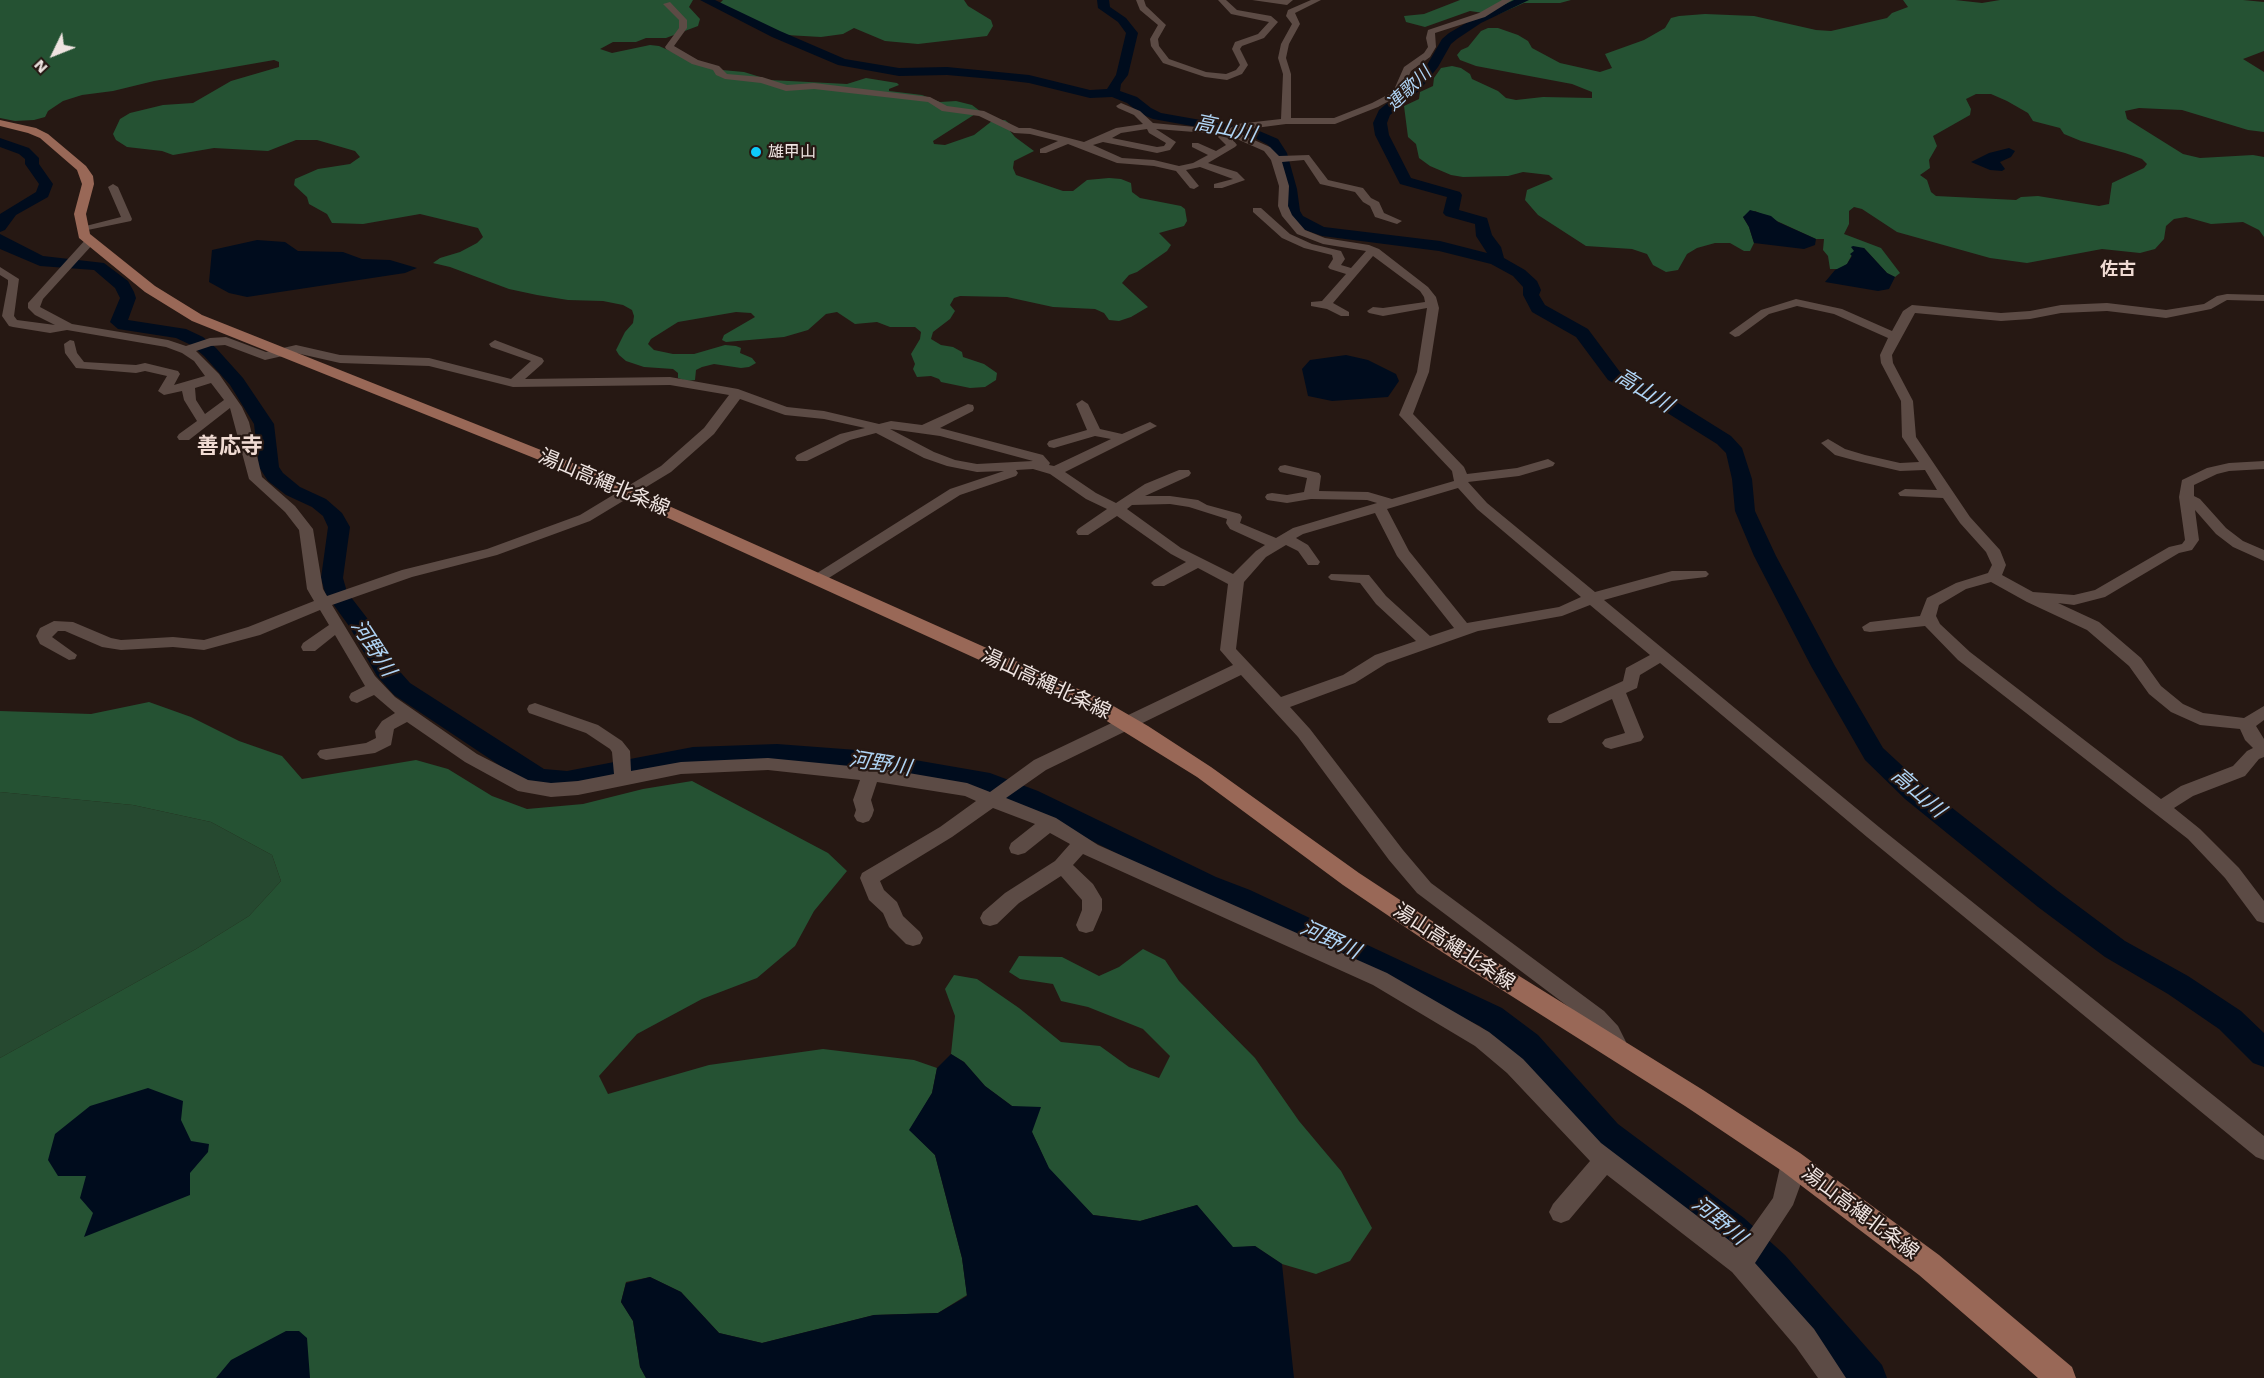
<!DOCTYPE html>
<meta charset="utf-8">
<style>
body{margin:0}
#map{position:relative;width:2264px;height:1378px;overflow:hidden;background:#261813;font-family:"Work Sans",sans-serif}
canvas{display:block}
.north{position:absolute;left:24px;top:24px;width:60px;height:60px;-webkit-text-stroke:4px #261813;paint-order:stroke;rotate:227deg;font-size:16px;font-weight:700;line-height:24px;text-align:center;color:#efe4e1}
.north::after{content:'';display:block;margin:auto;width:21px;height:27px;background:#efe4e1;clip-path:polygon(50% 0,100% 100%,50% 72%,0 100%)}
</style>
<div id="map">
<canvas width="2264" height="1378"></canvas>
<div class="north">N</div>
</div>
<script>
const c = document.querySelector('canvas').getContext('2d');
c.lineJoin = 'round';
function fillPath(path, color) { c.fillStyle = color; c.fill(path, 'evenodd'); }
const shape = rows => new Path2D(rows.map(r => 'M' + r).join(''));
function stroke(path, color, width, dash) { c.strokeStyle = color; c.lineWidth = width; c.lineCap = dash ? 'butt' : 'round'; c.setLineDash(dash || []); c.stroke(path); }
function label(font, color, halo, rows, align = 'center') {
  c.font = font + ' "Work Sans","Noto Sans JP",sans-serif'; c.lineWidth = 4.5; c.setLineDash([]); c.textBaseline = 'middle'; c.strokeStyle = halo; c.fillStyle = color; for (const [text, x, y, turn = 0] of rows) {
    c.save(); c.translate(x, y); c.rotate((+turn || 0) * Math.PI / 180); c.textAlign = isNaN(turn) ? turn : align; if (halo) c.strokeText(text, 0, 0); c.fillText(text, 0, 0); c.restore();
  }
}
fillPath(shape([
 [0,792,133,805,211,822,272,855,281,881,249,916,196,949,0,1058]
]), '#264930');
fillPath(shape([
 [0,0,693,0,689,7,700,19,698,26,666,38,646,38,636,42,613,42,600,49,612,53,650,45,659,46,711,69,744,72,770,80,847,84,866,78,897,83,899,85,889,89,889,91,922,95,940,102,956,101,972,105,980,111,933,141,934,144,945,145,974,135,992,121,1005,120,1010,124,1010,131,1015,137,1034,151,1014,161,1013,168,1016,175,1063,191,1073,191,1087,180,1109,178,1121,179,1131,183,1132,192,1140,198,1181,206,1185,209,1187,221,1184,226,1159,233,1171,245,1167,251,1137,272,1129,275,1122,283,1148,307,1131,317,1119,321,1109,320,1104,313,1095,309,1053,307,1007,297,960,296,954,298,950,305,955,311,950,319,933,332,931,339,941,345,953,347,962,352,963,357,984,364,997,373,996,380,985,387,970,388,941,382,939,379,931,376,917,377,913,369,915,364,911,354,920,339,921,332,915,327,890,327,877,322,855,324,837,312,826,314,808,330,784,337,726,342,722,340,724,335,755,317,751,313,736,312,678,322,651,339,648,344,654,350,673,354,694,354,725,345,736,346,741,348,740,353,752,358,756,363,749,367,741,368,714,364,702,367,696,370,695,380,687,381,678,378,678,373,673,369,644,367,626,361,619,355,616,350,625,332,633,323,634,316,632,310,623,305,603,301,568,300,537,295,509,289,450,267,433,263,440,258,460,252,477,243,483,237,478,228,420,214,363,224,332,223,327,214,309,204,307,197,294,185,295,179,318,169,350,164,360,157,355,151,317,140,296,140,268,151,214,148,173,155,162,151,127,147,116,140,113,134,120,119,130,113,163,105,193,103,231,81,279,67,279,62,274,60,154,81,113,91,82,95,63,101,48,111,45,117,34,120,15,121,0,118],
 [723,0,964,0,968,6,991,20,993,26,987,36,918,44,885,41,854,28,843,34,821,37,786,35,738,14,720,3],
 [1460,0,1571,0,1560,3,1524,3,1497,15,1470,11,1425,27,1406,22,1404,16,1424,14],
 [1903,0,1955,0,1982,3,2000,0,2243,0,2264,2,2264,51,2243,59,2264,72,2264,132,2248,130,2182,110,2139,108,2125,111,2127,119,2183,154,2200,158,2253,155,2264,157,2264,237,2259,230,2243,222,2211,224,2186,217,2174,219,2166,226,2164,239,2155,249,2140,253,2102,249,2027,263,1990,258,1897,232,1862,209,1854,207,1849,211,1849,224,1844,234,1881,248,1900,273,1895,277,1887,273,1864,248,1854,251,1847,264,1840,269,1830,269,1828,256,1823,250,1824,239,1816,239,1755,211,1743,217,1749,227,1754,243,1750,251,1744,251,1730,243,1715,243,1697,248,1687,254,1678,270,1666,272,1653,265,1647,254,1632,249,1586,246,1538,215,1525,200,1527,190,1553,179,1549,175,1523,172,1508,176,1463,177,1451,175,1430,166,1419,158,1416,144,1408,137,1404,106,1419,99,1420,92,1433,86,1434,78,1441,68,1452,66,1461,68,1470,74,1472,79,1498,91,1506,98,1516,100,1543,97,1592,98,1592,92,1572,84,1476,66,1460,60,1457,55,1461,50,1468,47,1481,31,1488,28,1498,28,1518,35,1528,41,1532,48,1560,63,1600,72,1612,68,1605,54,1644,40,1665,28,1671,18,1679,16,1705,14,1754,16,1816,30,1831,31,1887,18,1892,13,1908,7],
 [1976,94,1991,94,2007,101,2028,113,2033,121,2060,128,2064,134,2081,141,2125,153,2142,159,2147,164,2144,168,2112,183,2109,204,2099,206,2038,196,2021,197,2016,200,1936,196,1931,192,1927,180,1920,175,1930,168,1929,160,1937,146,1933,136,1970,115,1971,109,1966,99],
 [149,702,191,717,239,741,282,756,302,779,416,760,448,769,492,796,527,809,583,804,643,789,692,781,828,853,847,871,814,911,795,946,757,978,702,999,637,1034,599,1076,608,1094,709,1065,823,1049,914,1060,937,1068,932,1093,910,1130,935,1155,962,1258,967,1295,938,1313,874,1315,762,1343,719,1333,681,1292,650,1277,626,1282,621,1302,633,1321,640,1367,646,1378,0,1378,0,1058,196,949,249,916,281,881,272,855,211,822,133,805,0,792,0,711,91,714],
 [1143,949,1165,960,1179,981,1255,1058,1299,1121,1341,1171,1372,1228,1350,1261,1316,1274,1282,1264,1255,1246,1233,1248,1197,1205,1140,1221,1093,1215,1049,1169,1032,1132,1012,1106,985,1086,964,1062,951,1054,955,1016,945,989,954,975,977,979,1019,1008,1061,1042,1100,1046,1129,1067,1159,1078,1170,1056,1143,1029,1088,1007,1061,1001,1053,984,1020,979,1009,972,1019,956,1062,957,1099,976,1119,967]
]), '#255233');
fillPath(shape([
 [2009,148,2015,151,2011,157,2000,162,2005,169,2002,171,1990,170,1971,162,1989,153],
 [1750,210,1771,216,1778,222,1816,239,1815,245,1804,249,1754,243,1749,227,1743,217],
 [257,240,285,242,298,251,343,252,362,259,390,260,417,268,405,273,247,297,229,293,209,282,212,250],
 [1853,246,1864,248,1887,273,1895,277,1889,289,1878,291,1825,282,1835,270,1847,264,1852,256,1850,254,1854,251,1851,247],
 [1346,355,1368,360,1396,374,1399,381,1388,397,1332,401,1308,396,1302,369,1310,360],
 [951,1054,964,1062,985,1086,1012,1106,1041,1107,1032,1132,1049,1168,1093,1215,1140,1221,1197,1205,1233,1247,1255,1246,1282,1264,1294,1378,646,1378,640,1367,633,1321,621,1302,626,1283,650,1277,681,1292,719,1333,762,1343,874,1315,938,1313,967,1296,962,1258,935,1155,909,1130,932,1093,937,1068],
 [148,1088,183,1101,181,1120,191,1141,209,1144,208,1152,190,1173,190,1195,84,1237,93,1213,80,1198,86,1176,58,1176,48,1160,55,1134,90,1106],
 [286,1331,299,1331,307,1338,310,1378,216,1378,231,1360]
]), '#000c1d');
fillPath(shape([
 [700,0,715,0,780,31,845,59,899,68,947,67,1029,75,1090,90,1107,89,1116,75,1126,33,1118,22,1098,8,1097,0,1109,0,1110,7,1126,18,1138,33,1128,75,1121,84,1120,91,1137,97,1151,108,1161,113,1257,130,1278,139,1287,153,1297,189,1300,211,1303,216,1324,227,1440,241,1487,253,1476,236,1475,224,1446,216,1443,213,1447,197,1400,184,1375,135,1373,123,1379,110,1410,84,1427,65,1442,39,1449,33,1473,19,1514,0,1529,0,1481,23,1457,39,1451,44,1438,67,1420,90,1390,115,1387,123,1389,135,1411,178,1460,192,1462,195,1459,210,1487,218,1492,235,1501,247,1504,258,1525,270,1537,281,1541,290,1539,295,1545,305,1588,329,1620,372,1667,396,1731,436,1742,448,1752,479,1755,511,1776,556,1835,666,1883,748,1923,785,2058,891,2125,941,2188,976,2241,1011,2264,1033,2264,1067,2253,1063,2219,1029,2168,994,2105,957,2038,907,1905,799,1865,760,1811,666,1754,556,1735,511,1732,479,1726,453,1717,444,1653,404,1608,380,1576,337,1532,312,1523,295,1523,287,1513,276,1491,264,1439,251,1322,236,1305,230,1293,222,1284,211,1283,189,1273,153,1268,145,1253,137,1153,119,1141,114,1127,103,1112,97,1090,98,1029,83,1004,80,947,75,899,76,838,65,772,37,700,0],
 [0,138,29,148,39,158,39,164,53,184,48,197,16,215,5,230,0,232,0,214,36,192,39,184,25,164,25,159,19,154,0,147,0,138],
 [0,234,43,256,104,263,128,281,134,292,136,298,128,320,186,329,203,337,216,348,243,378,274,424,279,467,283,473,300,487,326,499,342,513,350,527,343,578,347,592,367,618,394,665,410,683,544,769,567,771,693,747,777,744,857,750,990,773,1038,791,1216,877,1250,890,1502,1008,1538,1035,1618,1124,1744,1218,1785,1255,1882,1365,1887,1378,1845,1378,1761,1279,1720,1242,1596,1146,1516,1055,1480,1026,1230,906,1196,893,1020,805,986,792,857,768,777,762,693,765,567,791,550,791,526,783,394,695,377,676,349,626,325,593,321,578,328,527,323,516,312,507,286,495,268,481,259,467,254,424,230,385,204,356,191,345,176,338,118,329,110,322,120,298,115,288,94,270,40,266,0,249,0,234]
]), '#000c1d');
fillPath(shape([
 [1136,0,1144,0,1146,6,1166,25,1158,39,1159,46,1169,59,1206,72,1226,74,1236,70,1240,65,1232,49,1235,42,1258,34,1269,22,1231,14,1218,0,1226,0,1237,10,1271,16,1278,22,1264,38,1242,46,1240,49,1248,65,1242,74,1227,80,1205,77,1163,63,1151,46,1150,39,1158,25,1140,10,1136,0],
 [1252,0,1293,0,1287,5,1252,0],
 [1311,0,1321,0,1295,13,1300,24,1289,44,1286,58,1291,74,1291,118,1334,118,1372,103,1393,92,1404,67,1424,53,1428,47,1426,38,1428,30,1479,13,1502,0,1512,0,1485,17,1435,33,1436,47,1430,57,1411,71,1400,95,1378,107,1335,124,1286,124,1240,130,1236,132,1270,147,1279,156,1309,155,1328,180,1363,188,1371,198,1379,202,1384,213,1402,221,1397,224,1375,217,1370,206,1363,202,1355,192,1320,184,1304,160,1282,162,1289,186,1288,206,1292,215,1305,230,1325,238,1369,245,1379,249,1428,287,1436,297,1439,308,1429,372,1413,414,1464,467,1467,474,1517,468,1548,459,1555,463,1553,466,1519,476,1468,482,1487,503,1595,592,1672,571,1706,571,1709,574,1706,577,1672,581,1604,600,1879,827,2264,1136,2264,1160,2256,1157,1867,837,1660,663,1640,675,1637,688,1626,693,1644,737,1641,741,1611,749,1605,747,1602,743,1605,739,1625,733,1612,699,1561,723,1549,723,1547,719,1549,715,1623,681,1626,668,1650,655,1590,605,1562,616,1478,631,1387,663,1355,683,1290,707,1310,729,1403,850,1431,883,1604,1011,1618,1026,1626,1042,1622,1057,1615,1059,1608,1057,1604,1038,1590,1023,1417,893,1389,860,1298,737,1241,675,1046,770,1006,798,1056,818,1098,845,1387,973,1489,1032,1523,1059,1601,1143,1738,1247,1773,1198,1783,1154,1791,1151,1799,1154,1802,1162,1800,1186,1793,1205,1755,1263,1814,1329,1846,1378,1818,1378,1796,1347,1732,1272,1607,1175,1569,1220,1561,1223,1553,1220,1549,1212,1553,1204,1590,1161,1507,1073,1475,1046,1373,985,1083,854,1073,865,1093,884,1102,899,1102,910,1093,931,1086,933,1079,931,1076,925,1082,910,1082,900,1061,876,1019,903,997,924,990,926,983,924,980,918,983,912,1005,893,1055,861,1070,844,1050,833,1025,853,1018,855,1011,853,1009,848,1011,843,1035,824,993,808,952,837,880,881,884,890,897,902,903,916,920,932,923,938,920,944,913,946,906,944,889,927,883,913,869,900,860,878,862,873,940,827,976,801,965,796,877,782,871,800,874,810,872,816,869,821,863,823,857,821,854,816,856,810,853,800,860,780,768,770,681,774,578,795,551,797,518,791,465,762,407,722,394,729,391,745,375,753,326,760,320,758,317,754,320,750,366,743,376,738,375,731,382,721,395,713,374,695,357,703,351,701,349,697,351,693,365,686,335,635,315,651,303,651,301,647,303,643,329,625,320,610,260,635,204,650,173,647,121,650,102,647,65,631,58,631,52,637,77,655,75,659,69,660,40,644,36,636,40,628,54,621,73,622,111,638,121,640,173,637,204,640,248,627,314,601,307,589,299,530,285,512,249,479,230,408,189,440,179,440,177,437,179,434,197,421,184,400,182,391,164,395,158,391,167,376,145,371,136,373,76,368,65,353,64,344,70,340,74,341,77,353,84,362,136,365,145,363,178,371,180,374,174,385,205,376,194,361,182,353,166,347,67,330,50,333,13,327,9,326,2,316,8,284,8,280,0,275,0,267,19,279,14,316,17,320,55,325,35,315,28,308,28,303,86,239,90,238,95,241,94,243,43,299,40,307,72,324,168,340,186,346,210,338,226,337,266,352,296,345,340,355,429,358,511,379,531,361,491,347,489,344,495,340,542,358,544,361,542,364,525,379,670,377,738,389,787,407,824,411,879,424,891,421,922,425,968,404,973,405,974,408,973,411,940,428,1043,455,1050,463,1049,465,1054,466,1111,439,1095,436,1054,448,1049,447,1047,444,1049,441,1087,430,1076,404,1082,400,1088,404,1100,429,1122,434,1150,422,1157,426,1065,472,1096,493,1116,503,1145,484,1179,470,1189,470,1191,473,1189,476,1145,496,1170,496,1198,500,1207,505,1240,514,1242,517,1240,523,1276,538,1293,528,1377,503,1367,500,1311,499,1287,503,1267,500,1265,497,1267,494,1272,493,1287,495,1304,492,1307,478,1280,472,1278,469,1280,466,1285,465,1319,473,1321,476,1319,491,1368,492,1392,499,1454,481,1452,471,1399,415,1417,372,1427,308,1383,316,1369,313,1367,311,1373,307,1383,308,1425,302,1424,297,1420,291,1373,256,1333,303,1349,312,1349,316,1341,316,1327,309,1311,306,1311,302,1322,301,1346,274,1330,269,1328,267,1333,259,1332,255,1304,248,1282,238,1253,212,1253,208,1261,208,1290,234,1312,244,1341,251,1345,259,1341,265,1351,268,1366,251,1323,244,1297,234,1282,216,1278,206,1279,186,1271,160,1264,151,1230,136,1237,145,1235,147,1208,163,1237,172,1245,180,1222,188,1214,188,1214,184,1233,179,1200,167,1186,170,1199,186,1194,189,1190,188,1176,171,1154,166,1117,163,1068,144,1046,153,1040,153,1040,149,1058,141,1030,134,1014,133,979,116,942,111,928,102,814,89,786,91,761,83,725,79,716,75,713,70,692,64,666,49,665,47,679,28,679,20,663,4,670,2,687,20,687,28,674,46,698,60,719,66,727,74,762,77,787,85,814,83,930,97,947,106,984,111,1019,128,1030,128,1084,142,1116,128,1143,124,1134,115,1118,108,1116,106,1121,103,1140,111,1153,123,1227,130,1237,124,1281,119,1283,74,1278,58,1281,44,1292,24,1286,16,1288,10,1311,0],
 [1147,129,1149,133,1166,143,1164,146,1157,147,1112,138,1121,133,1147,129],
 [1156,129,1220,134,1218,137,1226,145,1216,151,1198,143,1192,143,1192,147,1208,155,1193,163,1179,166,1154,160,1122,158,1093,145,1103,142,1157,153,1170,150,1176,142,1156,129],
 [225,345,265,360,296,353,340,363,429,366,513,387,670,385,729,395,704,428,661,466,580,515,487,549,402,570,327,596,323,589,313,529,295,506,262,477,249,422,242,407,219,374,196,351,211,346,225,345],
 [211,383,224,400,205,414,196,400,195,388,211,383],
 [740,399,785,415,824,419,865,428,840,434,797,455,795,458,797,461,807,461,850,440,876,433,924,458,947,466,977,472,1004,471,950,489,814,575,811,578,814,581,824,581,960,495,1016,476,1018,473,1016,470,1033,469,1050,474,1086,499,1107,509,1078,529,1076,532,1078,535,1088,535,1117,516,1171,554,1186,562,1154,580,1151,583,1154,586,1164,586,1198,568,1228,584,1220,650,1233,665,1034,760,990,792,967,783,891,770,768,758,681,762,631,771,630,751,622,741,598,725,535,703,529,705,527,709,529,713,586,733,610,749,612,752,614,774,578,781,551,783,528,780,477,754,395,697,375,676,332,605,412,577,497,555,590,521,671,472,714,434,740,399],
 [890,429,940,436,1033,461,977,464,955,460,934,452,890,429],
 [1458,488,1477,509,1581,597,1559,607,1467,623,1409,551,1387,509,1458,488],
 [1170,504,1189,507,1227,519,1226,523,1230,529,1265,545,1256,551,1233,574,1181,548,1127,509,1132,505,1170,504],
 [1375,513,1397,556,1454,628,1430,636,1386,596,1369,575,1331,574,1328,577,1331,580,1360,583,1376,604,1416,641,1375,655,1343,675,1281,697,1236,649,1244,582,1266,557,1286,545,1298,551,1308,565,1318,565,1320,562,1308,545,1296,538,1303,534,1375,513],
 [113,184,118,187,132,219,131,221,78,232,78,228,121,217,108,187,113,184],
 [2227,294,2264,295,2264,301,2227,300,2211,309,2166,318,2107,311,2061,313,2030,319,2001,321,1915,313,1892,355,1893,363,1913,401,1916,437,1970,517,2000,550,2006,565,2002,575,2033,592,2074,595,2095,590,2169,547,2182,544,2185,540,2179,497,2182,480,2207,468,2229,463,2264,461,2264,469,2229,471,2217,474,2194,485,2194,496,2200,499,2226,528,2243,541,2264,550,2264,561,2233,547,2216,534,2195,510,2199,540,2192,550,2179,553,2105,597,2074,605,2058,603,2099,622,2141,658,2161,686,2183,704,2203,713,2244,718,2264,706,2264,720,2256,726,2264,739,2264,757,2259,759,2245,776,2193,796,2174,808,2200,829,2239,868,2264,901,2264,923,2257,921,2225,878,2188,839,1958,660,1925,626,1870,632,1864,631,1862,627,1870,622,1920,616,1927,598,1956,583,1988,573,1992,565,1986,552,1960,523,1943,498,1900,496,1898,493,1905,489,1937,490,1925,470,1900,471,1857,461,1835,455,1821,443,1828,439,1845,449,1865,455,1900,463,1919,462,1902,437,1901,401,1881,363,1880,355,1888,338,1834,314,1797,306,1769,314,1739,336,1735,337,1729,333,1761,310,1796,299,1842,309,1892,331,1903,311,1912,305,2001,313,2030,311,2061,305,2107,303,2166,310,2204,304,2217,296,2227,294],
 [1991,582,2027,602,2087,630,2129,666,2149,694,2171,712,2200,725,2240,729,2245,740,2253,748,2247,751,2233,766,2181,786,2161,799,1970,652,1940,624,1936,616,1939,605,1966,589,1991,582]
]), '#5c4b45');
fillPath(shape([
 [0,120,36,128,48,134,86,166,93,176,94,184,86,214,90,234,155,286,202,315,566,460,1103,700,1148,726,1211,767,1359,873,1458,938,1703,1090,1800,1153,1939,1255,2072,1367,2076,1378,2038,1378,1919,1275,1782,1171,1685,1106,1442,952,1343,885,1197,777,1089,710,554,466,192,321,145,292,79,238,74,214,82,184,77,170,40,138,28,133,0,126,0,120]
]), '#996857');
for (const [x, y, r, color] of [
 [756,152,6,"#0ecafa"]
]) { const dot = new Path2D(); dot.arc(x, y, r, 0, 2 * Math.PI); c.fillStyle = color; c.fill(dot); stroke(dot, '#261813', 2); }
label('16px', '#efe4e1', '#261813', [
 ["雄甲山",768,152]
], 'left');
label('italic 18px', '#afd4f5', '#261813', [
 ["連歌川",1409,89,-44]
]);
label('bold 18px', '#f0dbd3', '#261813', [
 ["佐古",2118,270]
]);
label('20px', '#efe4e1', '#261813', [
 ["湯山高縄北条線",604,483,23],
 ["湯山高縄北条線",1046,684,25],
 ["湯山高縄北条線",1454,947,33],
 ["湯山高縄北条線",1860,1213,37]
]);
label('italic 21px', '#afd4f5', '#261813', [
 ["高山川",1225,129,12],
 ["高山川",1644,391,32],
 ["河野川",373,648,57],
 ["河野川",880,764,9],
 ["高山川",1918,793,41],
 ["河野川",1330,940,25],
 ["河野川",1719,1221,39]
]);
label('bold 22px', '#f0dbd3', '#261813', [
 ["善応寺",230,447]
]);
</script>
